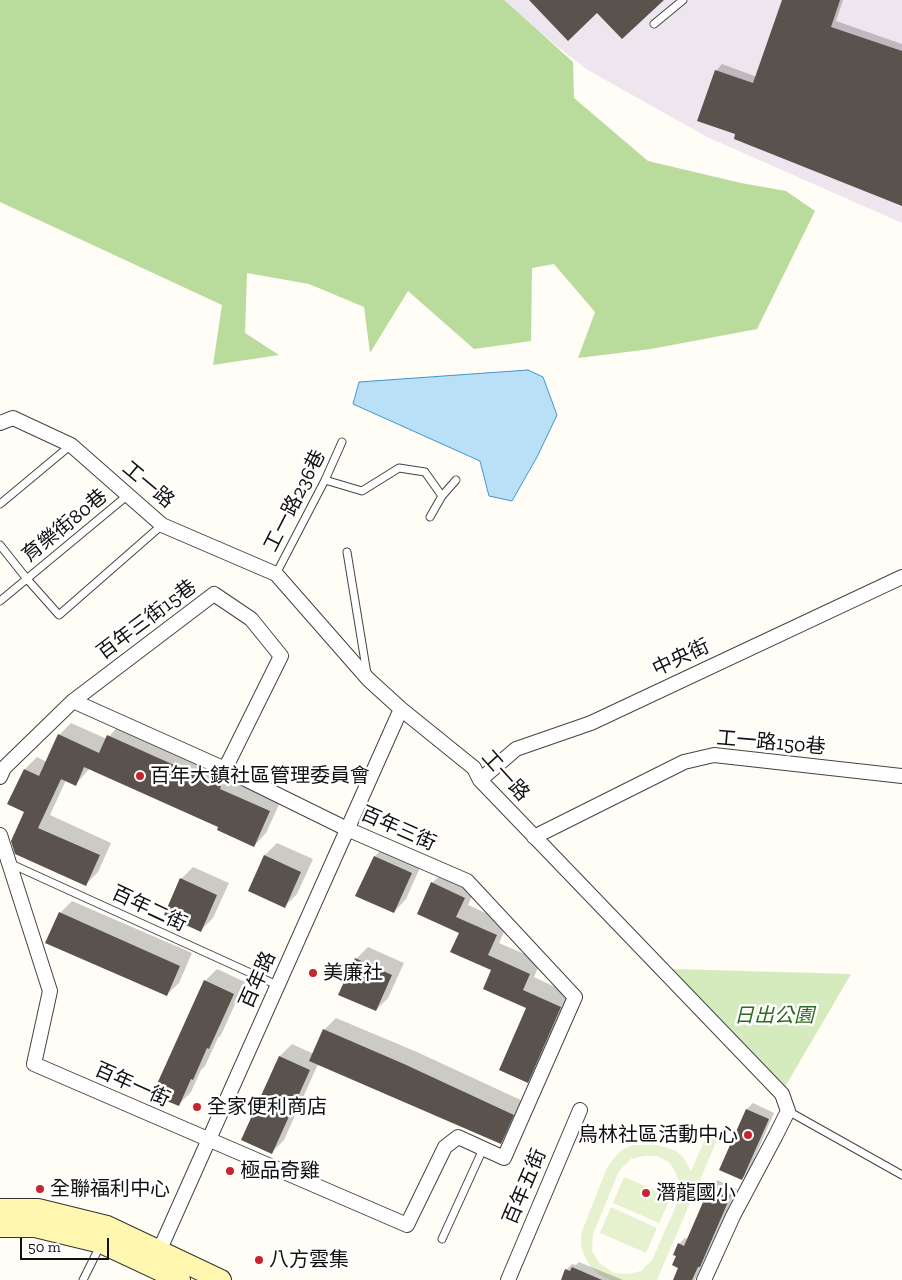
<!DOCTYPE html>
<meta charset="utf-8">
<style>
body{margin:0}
#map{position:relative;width:902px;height:1280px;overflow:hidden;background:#fffdf5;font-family:"Zilla Slab",serif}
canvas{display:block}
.scale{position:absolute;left:20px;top:1238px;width:89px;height:22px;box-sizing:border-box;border:2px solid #111;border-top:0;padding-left:6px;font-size:15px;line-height:18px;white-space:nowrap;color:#111;-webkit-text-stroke:4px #fff;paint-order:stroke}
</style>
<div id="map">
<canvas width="902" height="1280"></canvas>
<div class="scale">50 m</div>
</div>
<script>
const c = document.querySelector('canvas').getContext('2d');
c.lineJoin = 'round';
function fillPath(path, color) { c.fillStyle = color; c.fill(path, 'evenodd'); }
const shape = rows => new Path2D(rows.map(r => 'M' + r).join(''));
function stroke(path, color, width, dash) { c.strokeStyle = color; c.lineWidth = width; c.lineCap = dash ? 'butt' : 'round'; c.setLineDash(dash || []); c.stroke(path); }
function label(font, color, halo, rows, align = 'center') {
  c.font = font + ' "Zilla Slab","Noto Sans TC",serif'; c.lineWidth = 5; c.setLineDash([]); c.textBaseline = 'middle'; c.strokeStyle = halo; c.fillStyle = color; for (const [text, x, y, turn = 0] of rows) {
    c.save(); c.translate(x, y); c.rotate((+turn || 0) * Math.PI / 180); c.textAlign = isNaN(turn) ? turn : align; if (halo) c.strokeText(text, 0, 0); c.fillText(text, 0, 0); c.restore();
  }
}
fillPath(shape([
 [499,0,902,0,902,223,707,137,586,69]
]), '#eee6ef');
fillPath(shape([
 [673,969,851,974,782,1092]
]), '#d5ebbd');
fillPath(shape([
 [0,0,504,0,573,62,574,98,648,161,741,183,786,191,815,211,757,329,651,349,578,358,595,312,554,264,532,268,531,341,474,349,408,291,370,353,364,307,309,284,247,273,245,333,279,355,213,365,222,305,0,202]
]), '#b9dc9c');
fillPath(shape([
 [711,1126,721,1131,657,1280,610,1280,599,1274,590,1266,584,1255,581,1245,581,1238,582,1231,607,1168,614,1158,622,1150,632,1145,658,1145,676,1151,683,1157,691,1171],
 [644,1156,657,1156,669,1162,675,1171,680,1184,680,1197,652,1260,641,1271,628,1274,614,1273,599,1263,592,1251,593,1234,619,1171,631,1159],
 [624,1177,671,1197,659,1223,613,1203],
 [611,1207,657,1228,646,1253,600,1233]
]), '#e6f2cf');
const water = shape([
 [528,370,543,377,557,415,537,457,512,501,489,496,480,461,353,404,359,382,528,370]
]);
fillPath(water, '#b9e0f7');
stroke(water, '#3f96cf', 1);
fillPath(shape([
 [783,0,843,0,836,21,902,44,902,205,737,134,716,71,722,64,757,77],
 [71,723,107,739,121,723,282,798,266,833,254,846,220,827,90,768,76,784,66,780,50,815,111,843,98,872,86,884,16,854,26,811,9,804,25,769,37,757,47,762,59,735],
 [277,843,313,859,297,894,285,906,249,890,265,855],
 [387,844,423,861,406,899,394,912,375,856],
 [193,867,229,883,213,918,201,930,181,879],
 [445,871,477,885,468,905,508,923,499,943,541,961,534,977,572,995,540,1069,527,1081,527,1008,461,932,432,883],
 [72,901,192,953,179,983,166,995,60,913],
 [368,947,404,963,388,998,376,1010,356,959],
 [217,969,245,982,221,1035,218,1038,205,1066,201,1070,191,1092,178,1105,205,981],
 [336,1018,417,1052,525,1102,513,1130,500,1143,318,1064,284,1140,272,1152,243,1139,280,1056,292,1044,314,1054,324,1030],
 [753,1103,774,1113,748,1173,742,1179,747,1109],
 [717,1180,737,1189,695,1280,675,1280,680,1267,678,1256,679,1244,685,1238,688,1239,711,1186],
 [579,1262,623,1280,562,1280,566,1270,572,1264,576,1265]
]), '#0003');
fillPath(shape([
 [529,0,664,0,622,39,597,13,568,41],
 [782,0,840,0,831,27,902,51,902,206,734,139,735,134,697,121,715,70,753,83],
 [58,734,99,753,107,735,221,786,220,789,270,811,254,847,217,830,218,827,84,767,76,786,61,779,38,828,100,855,86,886,15,854,11,841,24,812,7,804,24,769,39,776],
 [264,855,301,872,285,908,248,891],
 [374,856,412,873,394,913,355,896],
 [180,878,217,895,201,932,164,915],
 [431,882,465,898,456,917,497,935,488,955,530,974,523,990,561,1007,528,1083,499,1070,526,1008,483,989,491,970,450,952,459,933,417,914],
 [59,912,180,966,167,996,45,943],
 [355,958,392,975,376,1011,338,995],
 [204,980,234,994,209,1049,207,1048,193,1080,191,1079,179,1106,152,1095],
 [323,1029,404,1064,514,1115,501,1144,309,1061],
 [279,1056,310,1070,272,1154,241,1140],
 [746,1109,769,1119,742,1180,719,1170],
 [710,1186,731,1195,700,1267,698,1267,692,1280,673,1280,678,1268,672,1265,676,1256,673,1255,678,1243,684,1246],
 [572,1267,602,1280,561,1280,565,1269,570,1271]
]), '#5a524d');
const service = shape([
 [654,24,683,0],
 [325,480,362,491,399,468,425,472,442,496,456,480],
 [0,504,71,445],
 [430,517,442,496],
 [0,545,27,579,59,615,162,525],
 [347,552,367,674],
 [276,574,325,480,342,442],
 [0,601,128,495],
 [9,863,277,985],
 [788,1111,902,1175],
 [442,1239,483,1149],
 [83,1280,101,1244]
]);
const minor = shape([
 [0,423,13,418,71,445,162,525,276,574,368,679,401,709,474,768,480,780,782,1094,788,1111,776,1135,733,1216,704,1280],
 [0,777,4,768,73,701,214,594,251,619,281,656,225,769],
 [480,780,516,749,591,723,902,577],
 [0,835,50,991,34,1064,407,1225,445,1147,458,1137,504,1158,575,997,467,881,347,829,225,769,73,701],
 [534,837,684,762,714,755,902,776],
 [156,1258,401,709],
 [508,1280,580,1110]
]);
const secondary = shape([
 [0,1209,38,1209,107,1226,221,1280],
 [0,1227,35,1227,101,1243,180,1280]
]);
stroke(service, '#444', 9);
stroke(minor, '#444', 16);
stroke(secondary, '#333', 22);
stroke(service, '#fff', 7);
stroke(minor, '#fff', 14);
stroke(secondary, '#fff6b0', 20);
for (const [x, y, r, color] of [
 [140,776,5,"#c4262e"],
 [313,973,5,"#c4262e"],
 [197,1107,5,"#c4262e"],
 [748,1135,5,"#c4262e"],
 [230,1171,5,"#c4262e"],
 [40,1189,5,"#c4262e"],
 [646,1193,5,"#c4262e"],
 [259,1260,5,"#c4262e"]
]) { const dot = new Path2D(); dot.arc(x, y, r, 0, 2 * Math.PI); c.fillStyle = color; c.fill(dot); stroke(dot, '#fff', 2); }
label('20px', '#111', '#fff', [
 ["工一路",148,485,40],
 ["工一路236巷",295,501,-63],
 ["育樂街80巷",65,526,-39],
 ["百年三街15巷",147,620,-37],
 ["中央街",681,658,-25],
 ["工一路150巷",771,743,5],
 ["工一路",505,776,48],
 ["百年三街",398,829,24],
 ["百年二街",149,909,25],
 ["百年路",258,980,-66],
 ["百年一街",132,1085,24],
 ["百年五街",525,1187,-67]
]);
label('20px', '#111', '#fff', [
 ["百年大鎮社區管理委員會",150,776],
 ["美廉社",323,973],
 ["全家便利商店",207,1107],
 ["烏林社區活動中心",738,1135,"right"],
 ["極品奇雞",240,1171],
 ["全聯福利中心",50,1189],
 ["潛龍國小",656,1193],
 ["八方雲集",269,1260]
], 'left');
label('italic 20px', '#2f6b1f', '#fff', [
 ["日出公園",774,1016]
]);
</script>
